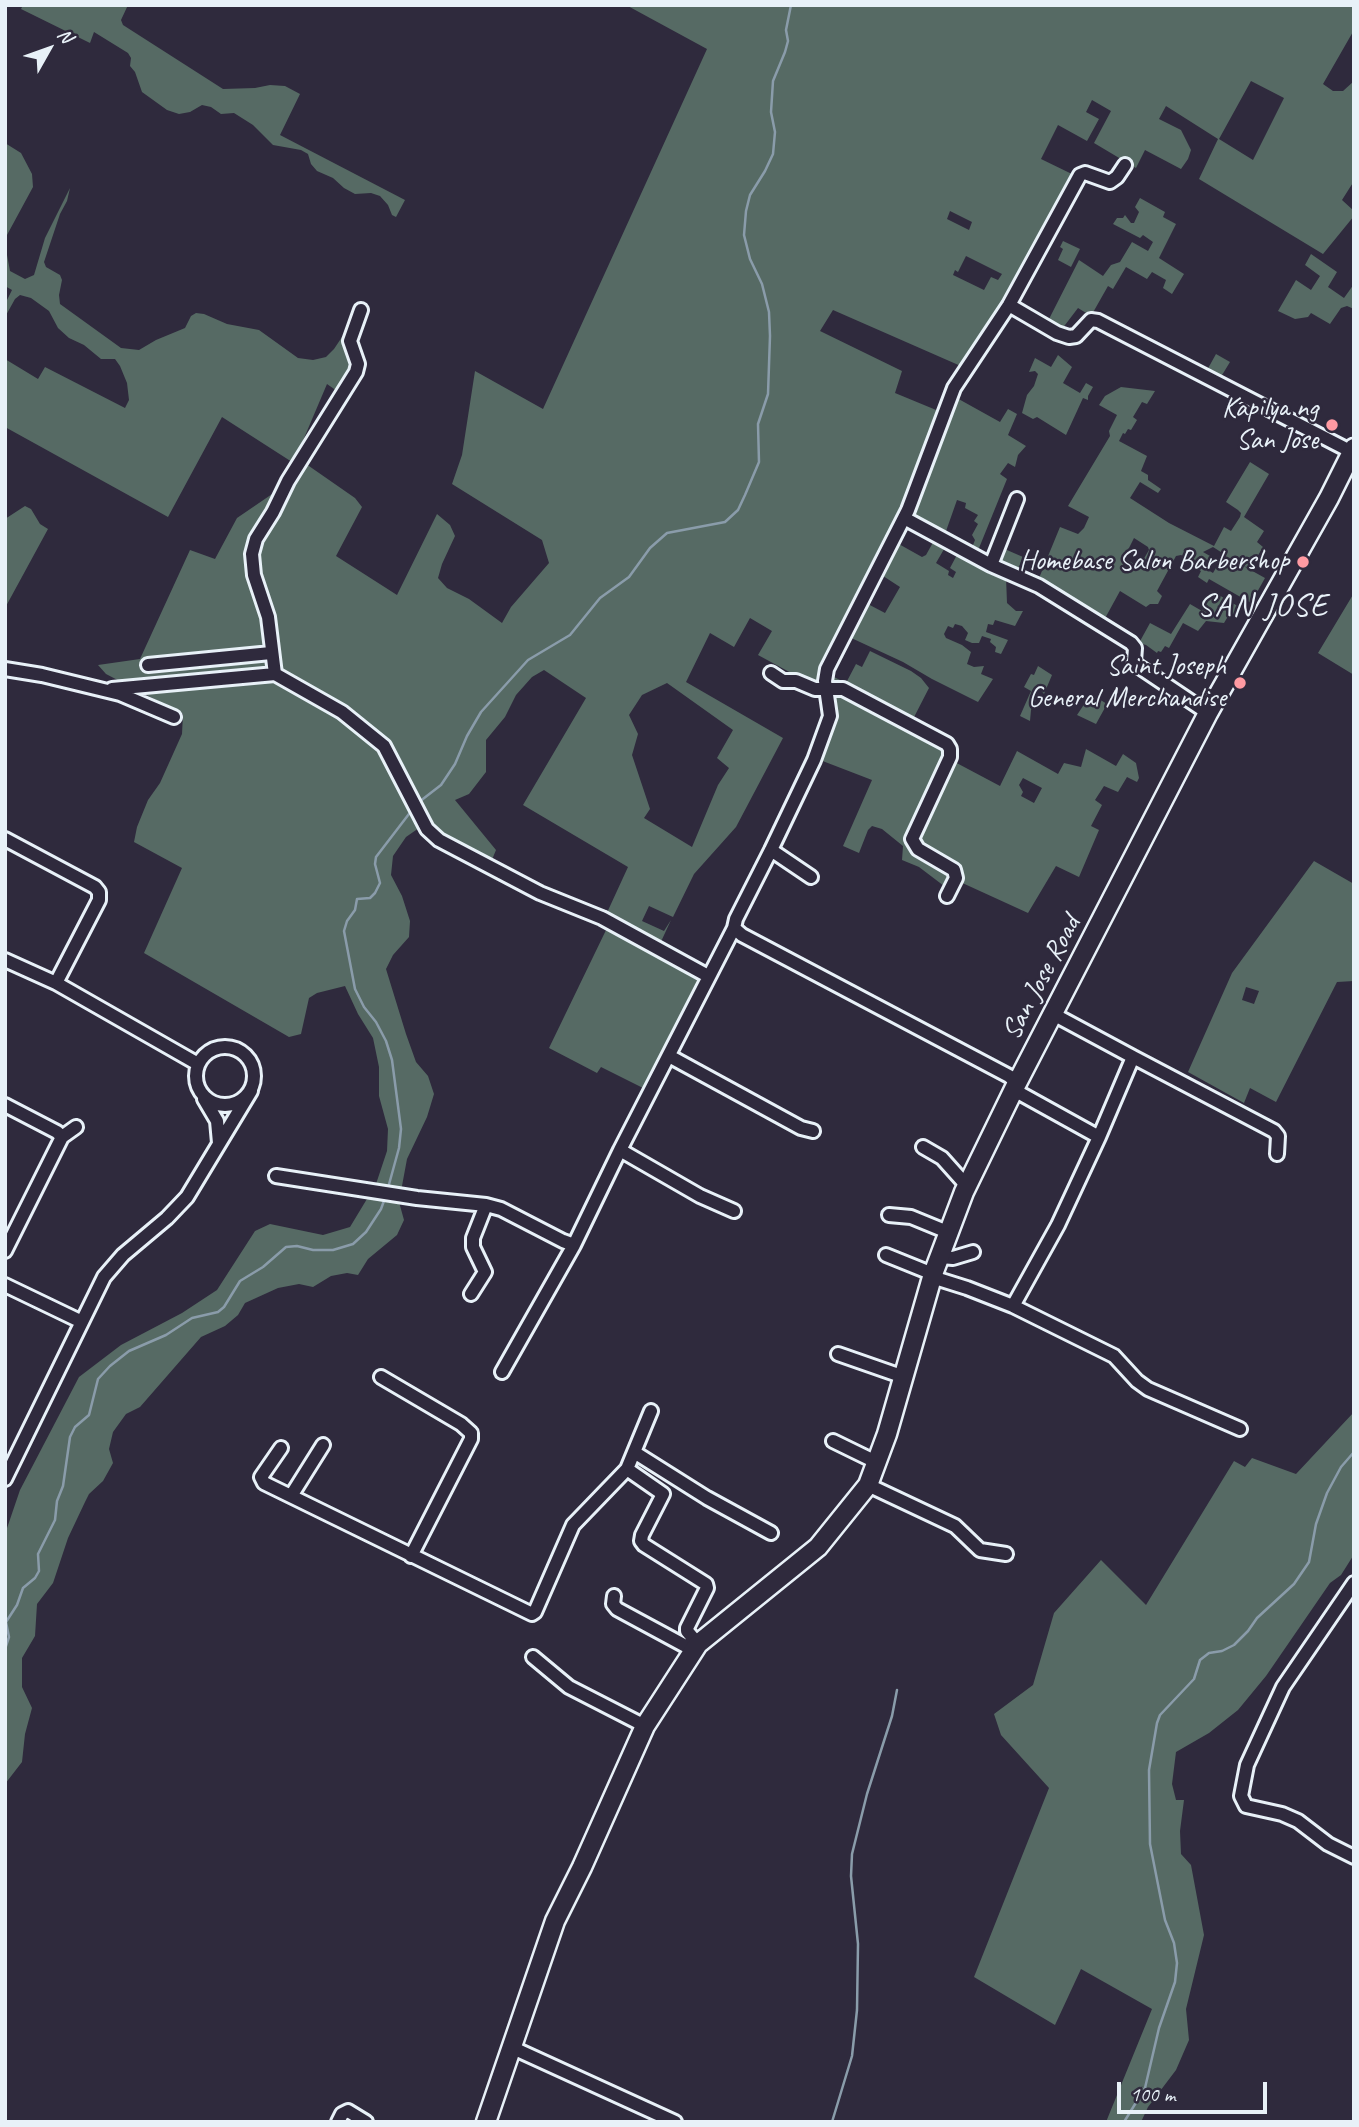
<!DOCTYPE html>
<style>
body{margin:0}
#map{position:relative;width:1359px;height:2127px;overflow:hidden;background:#2f2a3d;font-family:Caveat,sans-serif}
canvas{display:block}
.frame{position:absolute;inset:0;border:7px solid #e8f1f8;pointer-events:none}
.north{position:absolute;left:14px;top:14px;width:70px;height:70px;-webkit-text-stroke:5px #2f2a3d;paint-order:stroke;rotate:50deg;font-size:19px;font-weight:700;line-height:28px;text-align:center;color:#e8f1f8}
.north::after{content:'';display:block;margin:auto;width:24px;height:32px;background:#e8f1f8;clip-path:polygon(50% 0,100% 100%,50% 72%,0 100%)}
.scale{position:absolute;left:1117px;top:2082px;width:150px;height:32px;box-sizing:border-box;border:4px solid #e8f1f8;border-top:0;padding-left:9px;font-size:21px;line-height:24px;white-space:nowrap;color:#e8f1f8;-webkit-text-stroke:5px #2f2a3d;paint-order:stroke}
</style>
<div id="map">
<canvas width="1359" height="2127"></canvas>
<div class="frame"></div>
<div class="north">N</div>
<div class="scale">100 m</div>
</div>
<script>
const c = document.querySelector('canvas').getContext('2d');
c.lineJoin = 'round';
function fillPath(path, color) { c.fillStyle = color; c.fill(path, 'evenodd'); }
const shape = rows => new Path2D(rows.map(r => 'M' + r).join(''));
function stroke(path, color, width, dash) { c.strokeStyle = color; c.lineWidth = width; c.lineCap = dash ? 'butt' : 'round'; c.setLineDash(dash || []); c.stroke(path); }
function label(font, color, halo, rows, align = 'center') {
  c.font = font + ' Caveat,sans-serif'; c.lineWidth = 5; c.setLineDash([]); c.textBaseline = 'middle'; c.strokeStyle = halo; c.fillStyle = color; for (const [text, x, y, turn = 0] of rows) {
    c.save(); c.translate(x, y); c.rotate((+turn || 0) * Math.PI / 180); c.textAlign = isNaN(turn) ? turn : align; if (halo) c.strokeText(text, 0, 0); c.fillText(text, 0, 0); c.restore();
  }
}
fillPath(shape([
 [23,5,128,5,121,20,123,25,223,89,255,88,270,85,285,86,300,94,280,135,405,200,396,217,392,215,388,205,380,196,371,193,355,194,344,188,333,178,317,171,311,164,308,154,301,150,273,145,253,125,234,113,221,114,211,107,202,105,190,112,179,114,167,110,142,92,135,72,130,66,131,58,128,53,94,32,90,43,21,9],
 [626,5,1354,5,1354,30,1323,84,1333,91,1343,91,1354,81,1354,181,1342,200,1354,211,1354,216,1323,254,1199,179,1218,139,1166,106,1159,119,1181,130,1191,150,1188,159,1181,169,1145,150,1136,168,1094,143,1111,111,1092,100,1086,112,1099,119,1087,141,1058,125,1041,159,1076,176,1012,295,963,367,833,310,820,331,902,371,895,393,941,412,914,487,821,684,817,687,758,655,772,631,750,618,734,647,710,633,686,682,783,738,736,827,694,874,673,917,649,906,642,921,664,931,671,920,659,946,605,917,628,867,523,805,586,698,544,670,532,677,516,695,505,717,486,740,486,772,469,794,455,800,496,850,491,862,442,837,429,821,406,837,393,856,391,875,402,896,410,921,409,937,393,955,386,969,406,1034,416,1062,428,1076,434,1094,427,1117,407,1159,399,1202,404,1220,397,1235,368,1259,358,1275,347,1273,331,1276,313,1287,299,1284,278,1288,245,1303,238,1315,225,1326,201,1337,140,1407,126,1414,113,1432,109,1449,113,1463,103,1481,89,1494,85,1502,68,1538,53,1583,37,1604,35,1636,22,1658,22,1687,32,1708,25,1734,22,1762,5,1784,5,1534,20,1490,79,1377,121,1345,182,1313,217,1290,255,1231,270,1224,323,1235,350,1227,376,1184,387,1151,388,1129,379,1096,379,1067,373,1038,358,1014,345,986,317,993,309,998,301,1034,289,1037,144,953,182,868,134,842,137,827,148,800,160,783,182,734,183,714,106,674,98,665,140,659,190,550,215,559,237,518,278,490,292,462,222,417,168,517,5,427,5,359,38,379,45,367,125,408,129,400,127,383,120,366,115,359,101,359,84,345,69,338,58,328,49,311,31,298,20,295,15,299,5,317,5,304,12,290,5,286,5,143,21,153,32,174,33,187,7,235,7,255,10,271,25,279,34,275,45,238,70,188,67,201,60,214,44,262,46,267,60,275,62,280,59,295,60,304,121,348,139,350,156,340,185,328,191,316,196,313,204,314,227,324,259,330,298,358,313,360,326,357,334,349,344,334,355,304,360,306,347,345,347,352,355,363,354,369,337,391,327,384,296,457,355,498,362,507,336,556,397,595,437,514,450,525,455,536,442,564,438,578,447,588,469,599,502,623,511,607,549,563,542,540,452,484,462,455,475,371,543,409,707,49],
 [1251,81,1284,98,1253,160,1219,139],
 [950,211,972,222,969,230,947,219],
 [966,256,1002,274,998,280,991,277,984,290,953,275,955,270,958,272],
 [667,683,733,730,717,758,729,768,718,785,692,847,644,818,650,809,632,755,638,734,629,715,642,695],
 [1140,198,1165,212,1163,217,1176,224,1159,258,1184,274,1172,294,1163,288,1166,280,1152,272,1147,279,1126,267,1113,289,1108,286,1091,316,1078,308,1062,329,1048,321,1079,260,1103,276,1111,265,1120,262,1132,242,1148,251,1153,242,1143,235,1140,238,1113,224,1117,218,1123,218,1125,215,1131,223,1134,223,1139,212,1135,207],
 [1063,241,1080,249,1071,267,1058,260,1063,249,1060,247],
 [1311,254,1337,272,1328,287,1344,298,1354,284,1354,309,1347,306,1341,308,1330,324,1311,313,1308,317,1295,319,1278,311,1296,280,1311,290,1320,276,1305,265],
 [1216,354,1230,362,1219,380,1206,372],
 [1058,355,1072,367,1063,383,1080,393,1086,383,1093,387,1088,396,1088,400,1083,398,1066,435,1037,417,1033,419,1022,413,1027,395,1034,386,1038,374,1035,371,1029,372,1035,358,1051,367],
 [1121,387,1155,391,1147,404,1142,402,1133,417,1137,420,1131,430,1128,429,1125,434,1123,433,1119,441,1147,456,1141,471,1148,475,1148,480,1161,489,1158,493,1140,482,1130,498,1169,523,1214,546,1224,527,1231,531,1240,517,1241,513,1238,510,1226,502,1250,462,1269,474,1244,517,1264,531,1257,542,1263,547,1250,569,1238,563,1265,578,1251,603,1209,579,1207,583,1198,577,1201,571,1196,568,1198,564,1181,555,1176,556,1157,591,1162,596,1158,604,1150,604,1146,607,1120,591,1103,622,1037,583,1060,527,1078,534,1084,528,1089,517,1068,506,1110,436,1109,431,1117,415,1099,405,1105,396],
 [1134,538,1148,547,1149,550,1139,567,1124,558],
 [1213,547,1224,554,1213,573,1208,570,1213,562,1209,559,1210,556,1203,552],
 [955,397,1000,422,1008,409,1017,414,1008,435,1026,446,1018,455,1015,467,1008,463,1000,474,1007,479,977,553,971,550,975,540,972,535,978,524,974,521,978,515,965,508,966,503,957,500,945,534,911,517],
 [25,506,31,509,40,524,48,529,5,608,5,519],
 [936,537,947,544,936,563,949,571,948,575,953,578,956,572,950,568,959,551,1006,577,1007,603,1016,611,1023,611,1015,626,995,620,993,625,988,624,986,632,1008,640,1001,654,995,652,996,647,990,642,991,639,982,636,979,643,972,643,965,640,968,633,962,626,955,624,953,628,948,626,944,634,946,638,962,645,971,652,967,664,974,667,984,666,981,674,993,679,978,702,932,679,903,662,847,636,864,602,885,613,900,587,880,574,897,543,922,557,926,555],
 [1000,547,1023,557,1016,574,996,565],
 [1212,591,1241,608,1236,616,1230,613,1224,623,1206,621,1198,631,1183,623,1169,648,1165,646,1161,652,1158,651,1157,653,1146,645,1139,643,1150,623,1171,634,1190,604,1202,611],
 [1354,593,1354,675,1318,653],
 [870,651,911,671,921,678,929,688,911,723,832,685,828,674,846,683,856,664,862,667],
 [1038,666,1052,675,1044,694,1039,688,1035,691,1038,696,1031,710,1030,721,1020,716,1031,691,1024,687,1031,674,1034,675],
 [837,691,947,748,910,835,952,870,948,889,919,867,902,860,903,846,882,829,872,826,868,830,859,853,843,846,872,780,820,760,832,695],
 [1091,694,1107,704,1096,724,1077,715],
 [1086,749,1116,766,1123,754,1136,763,1139,778,1137,782,1127,777,1118,792,1104,786,1095,800,1102,805,1091,826,1099,830,1079,877,1056,866,1028,913,958,881,924,849,916,834,951,760,1000,786,1017,751,1058,774,1064,763,1081,767],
 [1023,778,1042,788,1034,803,1021,796,1023,792,1019,785],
 [1314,861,1354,884,1354,981,1337,982,1276,1102,1250,1088,1244,1103,1188,1072,1232,973],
 [1246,987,1259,991,1254,1004,1242,1000],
 [608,926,700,979,645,1089,601,1067,597,1073,549,1048],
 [1354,1412,1353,1556,1341,1575,1330,1583,1266,1676,1238,1710,1209,1733,1176,1752,1172,1784,1176,1800,1184,1800,1180,1831,1181,1854,1191,1865,1204,1935,1186,2009,1189,2040,1176,2070,1148,2107,1141,2122,1106,2122,1152,2009,1081,1969,1055,2025,974,1977,1049,1788,1001,1735,994,1714,1033,1685,1054,1613,1101,1560,1146,1605,1234,1461,1245,1467,1252,1458,1296,1474]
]), '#566a64');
stroke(shape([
 [419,802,441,785,455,764,467,736,481,712,528,660,570,635,600,598,629,577,650,548,667,533,725,522,738,510,745,495,759,462,758,424,768,394,770,336,769,312,762,284,750,259,744,235,746,211,750,195,765,171,773,154,775,132,771,112,773,81,785,52,788,41,786,30,791,5],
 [388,1188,399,1148,401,1129,392,1060,386,1041,376,1022,364,1007,355,989,344,931,347,921,355,910,357,899,370,898,375,893,380,883,375,864,376,857,412,810],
 [5,1649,9,1637,6,1622,17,1605,23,1588,35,1578,39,1571,38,1554,55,1520,57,1501,63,1486,70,1437,75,1427,89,1415,98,1379,110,1366,129,1351,166,1335,192,1318,218,1312,224,1307,240,1281,263,1267,286,1247,297,1246,313,1250,333,1250,353,1244,366,1232,381,1209,385,1198],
 [832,2122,852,2056,857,2010,858,1944,851,1876,852,1854,867,1794,892,1716,897,1690],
 [1124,2122,1145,2088,1159,2028,1175,1982,1177,1963,1174,1943,1165,1920,1150,1844,1149,1770,1157,1723,1160,1715,1194,1679,1200,1660,1209,1653,1222,1651,1234,1645,1248,1631,1257,1618,1294,1584,1309,1562,1316,1524,1327,1493,1341,1467,1354,1452]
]), '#8a9caa', 2.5);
const street = shape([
 [1009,305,1057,333,1069,337,1076,336,1091,320,1098,321,1352,452],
 [361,310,350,341,358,364,356,372,288,481,273,512,256,539,252,554,254,575,268,617,275,674,342,712,384,746,427,829,439,840,540,893,602,918,708,976],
 [904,518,991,565,1039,586,1131,643,1135,648,1134,661,1138,666,1208,713],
 [991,565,1017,499],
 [148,665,271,653],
 [5,669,42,675,120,694,174,717],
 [771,673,783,681,796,681,815,689,843,689,947,744,950,749,950,757,912,839,918,849,954,870,956,878,947,896],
 [112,689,275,674],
 [5,839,95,887,99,892,99,900,56,983],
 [771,850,811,877],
 [734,928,742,935,1009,1076,1017,1083],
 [5,960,56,983,198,1064],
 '196 1076a29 29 0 1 1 58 0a29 29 0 1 1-58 0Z',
 [669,1056,801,1128,813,1131],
 [1133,1057,1274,1131,1278,1136,1277,1154],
 [1014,1090,1099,1137],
 [204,1099,217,1121,219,1143],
 [5,1105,57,1132,62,1137,5,1251],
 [62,1137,76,1127],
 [923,1147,942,1158,967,1186],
 [620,1150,700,1196,734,1211],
 [276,1176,417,1198,486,1205,501,1209,563,1241,574,1245,620,1150,734,928,736,919,771,850,814,760,830,716,825,681,827,669,908,510,954,388,1009,305,1080,175,1085,173,1110,182,1117,177,1125,165],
 [889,1215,911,1217,950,1233],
 [886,1255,933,1274],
 [940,1257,953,1258,973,1252],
 [932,1277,967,1288,1013,1306,1114,1356,1137,1381,1148,1389,1240,1429],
 [5,1285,82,1322],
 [471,1294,485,1272,473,1247,473,1238,486,1205],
 [1013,1306,1058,1225,1099,1137,1133,1057,1053,1014],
 [838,1354,904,1377],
 [502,1372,574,1245],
 [381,1377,461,1424,471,1433,471,1439,411,1556],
 [833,1441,876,1462],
 [281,1448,261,1477,264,1483,532,1614,535,1612,573,1525,627,1469,651,1411],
 [634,1452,707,1498,771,1533],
 [627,1469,663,1494,642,1535,641,1541,644,1545,706,1584,707,1588,687,1628,687,1631,698,1644],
 [5,1479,104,1277,123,1255,167,1218,187,1197,251,1091],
 [868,1485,955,1526,980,1550,1006,1554],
 [291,1496,323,1445],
 [1354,1583,1283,1687,1247,1765,1241,1796,1246,1806,1282,1814,1298,1821,1328,1844,1354,1857],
 [614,1596,613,1604,617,1609,693,1650],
 [533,1657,569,1687,645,1726],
 [513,2048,675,2122],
 [338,2122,342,2114,348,2111,366,2122]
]);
const secondary = shape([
 [486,2122,555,1921,582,1867,645,1726,698,1644,818,1547,868,1485,887,1434,933,1274,964,1192,1017,1083,1208,713,1329,498,1354,448]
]);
stroke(street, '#e8f1f8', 18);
stroke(secondary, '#e8f1f8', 23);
stroke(street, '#2f2a3d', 12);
stroke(secondary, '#2f2a3d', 18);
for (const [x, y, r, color] of [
 [1332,425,7,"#ff9aa2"],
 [1303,562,7,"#ff9aa2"],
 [1240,683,7,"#ff9aa2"]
]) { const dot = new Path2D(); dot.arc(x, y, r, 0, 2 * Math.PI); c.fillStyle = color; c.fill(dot); stroke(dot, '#2f2a3d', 2.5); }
label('28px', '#e8f1f8', '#2f2a3d', [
 ["Kapilya ng",1318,409],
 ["San Jose",1318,441],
 ["Homebase Salon Barbershop",1289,562],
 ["Saint Joseph",1226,667],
 ["General Merchandise",1226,699]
], 'right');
label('28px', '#e8f1f8', '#2f2a3d', [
 ["San Jose Road",1042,978,-62]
]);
c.letterSpacing = '2px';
label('32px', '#e8f1f8', '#2f2a3d', [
 ["SAN JOSE",1263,607]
]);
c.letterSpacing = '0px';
</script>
